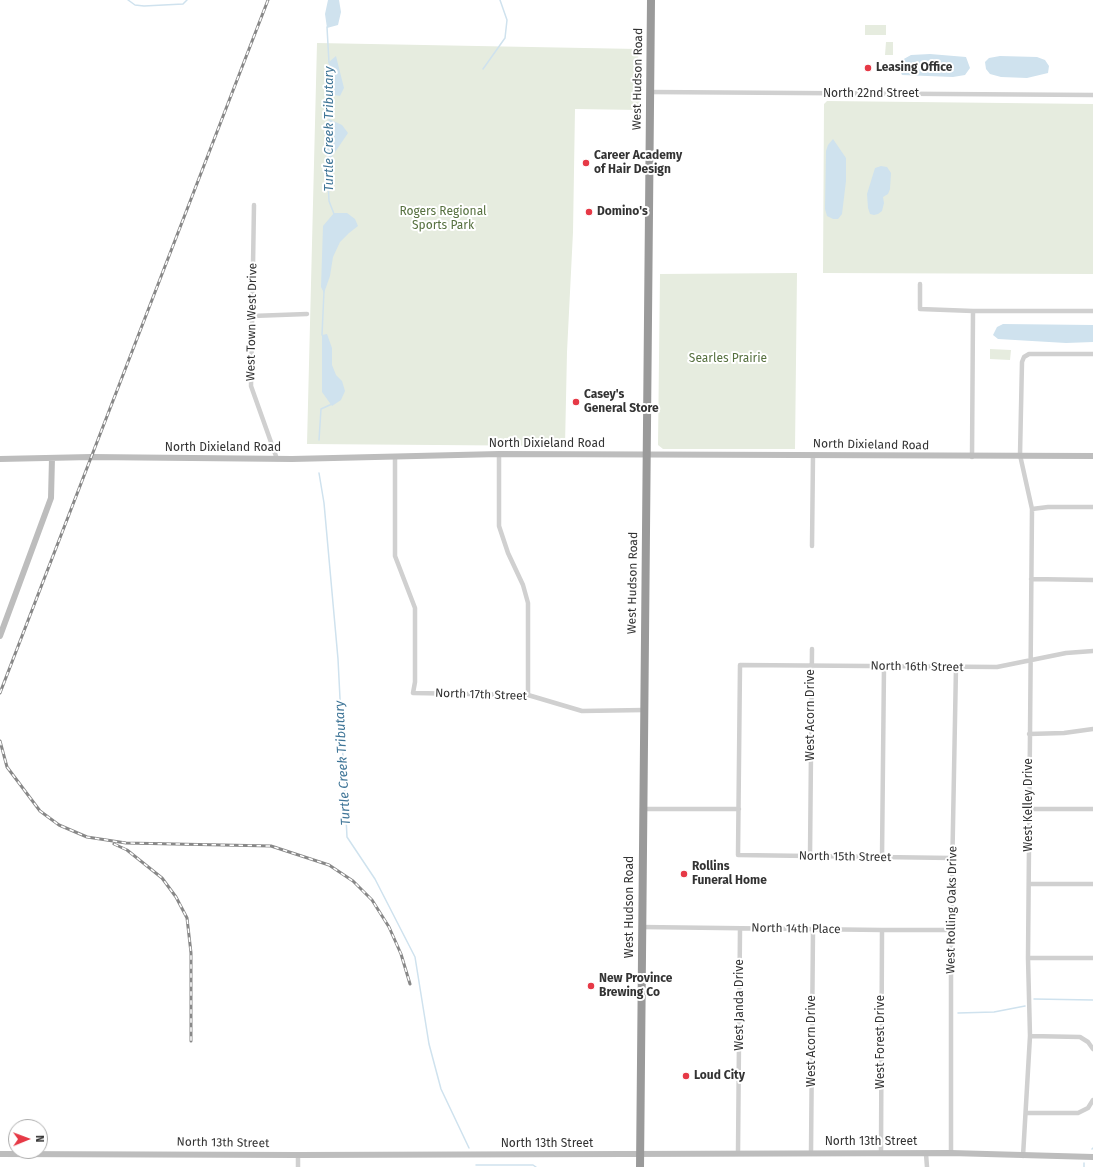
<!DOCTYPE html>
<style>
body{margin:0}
#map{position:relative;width:1093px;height:1167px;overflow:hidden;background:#fff;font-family:"Fira Sans",sans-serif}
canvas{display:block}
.north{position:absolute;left:8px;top:1119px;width:40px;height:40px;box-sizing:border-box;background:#fff;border:1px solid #adadad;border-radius:50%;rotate:89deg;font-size:11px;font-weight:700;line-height:16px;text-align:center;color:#333}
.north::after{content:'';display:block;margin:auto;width:14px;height:18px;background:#e63946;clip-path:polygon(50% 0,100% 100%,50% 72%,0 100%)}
</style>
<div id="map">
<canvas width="1093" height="1167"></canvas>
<div class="north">N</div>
</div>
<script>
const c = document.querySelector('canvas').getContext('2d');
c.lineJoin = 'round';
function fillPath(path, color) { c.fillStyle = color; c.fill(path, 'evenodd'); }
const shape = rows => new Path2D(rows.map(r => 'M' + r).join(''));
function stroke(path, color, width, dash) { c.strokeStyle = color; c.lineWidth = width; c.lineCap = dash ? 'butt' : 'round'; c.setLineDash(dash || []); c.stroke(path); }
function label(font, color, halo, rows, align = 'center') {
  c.font = font + ' "Fira Sans",sans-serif'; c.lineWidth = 4; c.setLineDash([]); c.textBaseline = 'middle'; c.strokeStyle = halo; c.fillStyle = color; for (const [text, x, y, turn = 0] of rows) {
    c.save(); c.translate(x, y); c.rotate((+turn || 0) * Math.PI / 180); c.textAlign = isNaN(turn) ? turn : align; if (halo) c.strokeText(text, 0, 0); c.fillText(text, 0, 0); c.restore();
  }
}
fillPath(shape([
 [865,25,886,25,886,35,865,35],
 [886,42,893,42,893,55,885,55],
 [317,43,638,49,640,110,575,109,573,232,567,352,565,446,307,444],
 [827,101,1093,104,1093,274,823,273,824,104],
 [797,273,795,449,663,449,658,445,660,274],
 [990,349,1011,350,1010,360,990,359]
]), '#e6ecdf');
fillPath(shape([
 [328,0,339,0,341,12,338,25,327,28,325,14],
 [930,54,966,57,970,68,965,75,953,77,902,75,899,68,902,60,911,55],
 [336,56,344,88,340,96,334,95,330,90,329,62],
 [1000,56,1037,57,1045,60,1049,66,1048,73,1027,78,1001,77,990,74,986,69,985,62,989,58],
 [329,119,342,125,348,133,327,164,325,131],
 [833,139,846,158,846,181,842,214,838,219,833,219,827,216,825,209,826,151,828,145],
 [881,166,887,167,891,173,890,189,888,194,883,197,884,203,882,211,878,214,874,215,870,214,868,208,867,194,875,168],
 [334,213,347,213,355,219,358,226,349,233,340,242,333,257,330,276,324,293,321,287,323,226],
 [1003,324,1093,325,1093,342,1066,343,998,339,993,335,997,327],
 [327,334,332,348,332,365,336,375,342,381,345,391,341,400,332,406,322,392,322,335]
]), '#cfe2ee');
stroke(shape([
 [128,0,135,5,144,6,183,4,187,0],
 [327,27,329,63],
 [483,69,505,38,507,20,500,0],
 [329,119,329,67],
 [327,163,329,201,334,214],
 [322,335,324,291],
 [319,440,321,409,332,404],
 [319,473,324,503,338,659,347,837,375,879,415,957,429,1044,441,1089,469,1148],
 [1034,999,1093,1000],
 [958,1013,994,1012,1025,1006],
 [1092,1149,1093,1148],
 [476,1165,533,1165,536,1167],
 [1084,1167,1084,1163]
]), '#cfe2ee', 1.5);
stroke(shape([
 [650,92,1093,95],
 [254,205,251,386,277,459],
 [920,284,920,309,973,311,1093,311],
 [252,316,307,314],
 [499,454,499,526,508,553,523,585,528,603,528,695],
 [972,457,973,311],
 [395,458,395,556,415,608,415,682,413,693,528,695,582,711,644,710],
 [1032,509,1048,507,1093,507],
 [812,546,813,455],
 [1031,579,1093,580],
 [1029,734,1064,733,1093,729],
 [642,809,739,809],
 [1029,809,1093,809],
 [810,856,812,649],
 [882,857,884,666],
 [952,858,738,855,740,665,997,667,1066,653,1093,651],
 [1029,884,1093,884],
 [641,927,882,930,951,930],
 [1028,958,1093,958],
 [1030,1036,1080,1037,1088,1042,1093,1049],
 [1026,1113,1078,1113,1088,1108,1093,1100],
 [738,1153,740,929],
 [811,1153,813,929],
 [881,1153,882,930],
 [951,1153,951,930,956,667],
 [926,1154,927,1167],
 [1023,1156,1030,1036,1028,958,1032,509,1020,455,1022,362,1024,357,1029,354,1093,354],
 [298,1167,298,1155]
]), '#d0d0d0', 4.5);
stroke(shape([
 [0,459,91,457,292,459,499,454,1093,456],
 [0,636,51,498,52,458],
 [0,1154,298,1155,951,1153,1093,1157]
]), '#bdbdbd', 6);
stroke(shape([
 [640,1167,651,0]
]), '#9a9a9a', 8);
const rail = shape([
 [0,693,268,0],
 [0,741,7,767,40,811,59,825,87,837,126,843,271,846,329,865,353,881,372,900,389,927,401,954,410,984],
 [114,844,127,850,162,878,176,897,187,918,191,953,191,1041]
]);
stroke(rail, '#888', 3);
stroke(rail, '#fff', 1.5, [4.5]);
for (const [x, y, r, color] of [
 [868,68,4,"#e63946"],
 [586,163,4,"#e63946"],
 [589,212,4,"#e63946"],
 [576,402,4,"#e63946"],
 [684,874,4,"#e63946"],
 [591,986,4,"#e63946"],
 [686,1076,4,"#e63946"]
]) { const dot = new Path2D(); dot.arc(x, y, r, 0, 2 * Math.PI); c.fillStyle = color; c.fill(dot); stroke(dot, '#fff', 1.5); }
label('bold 12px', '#333', '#fff', [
 ["Leasing Office",876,68],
 ["Career Academy",594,156],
 ["of Hair Design",594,170],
 ["Domino's",597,212],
 ["Casey's",584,395],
 ["General Store",584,409],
 ["Rollins",692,867],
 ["Funeral Home",692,881],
 ["New Province",599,979],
 ["Brewing Co",599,993],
 ["Loud City",694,1076]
], 'left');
label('12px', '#333', '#fff', [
 ["West Hudson Road",638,79,-89],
 ["North 22nd Street",871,94],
 ["West Town West Drive",252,322,-89],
 ["North Dixieland Road",547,444],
 ["North Dixieland Road",871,445,1],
 ["North Dixieland Road",223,448],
 ["West Hudson Road",633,583,-89],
 ["North 16th Street",917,667,1],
 ["North 17th Street",481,695,2],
 ["West Acorn Drive",811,715,-90],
 ["West Kelley Drive",1029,805,-90],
 ["North 15th Street",845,857,1],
 ["West Hudson Road",630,907,-90],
 ["West Rolling Oaks Drive",952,910,-89],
 ["North 14th Place",796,929,1],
 ["West Janda Drive",740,1005,-90],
 ["West Acorn Drive",812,1041,-90],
 ["West Forest Drive",881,1042,-90],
 ["North 13th Street",871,1142],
 ["North 13th Street",223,1143,1],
 ["North 13th Street",547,1144]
]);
label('12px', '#56703f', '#fff', [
 ["Rogers Regional",443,212],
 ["Sports Park",443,226],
 ["Searles Prairie",728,359]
]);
label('italic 13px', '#3f7597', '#fff', [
 ["Turtle Creek Tributary",329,129,-90],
 ["Turtle Creek Tributary",343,763,-93]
]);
</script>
